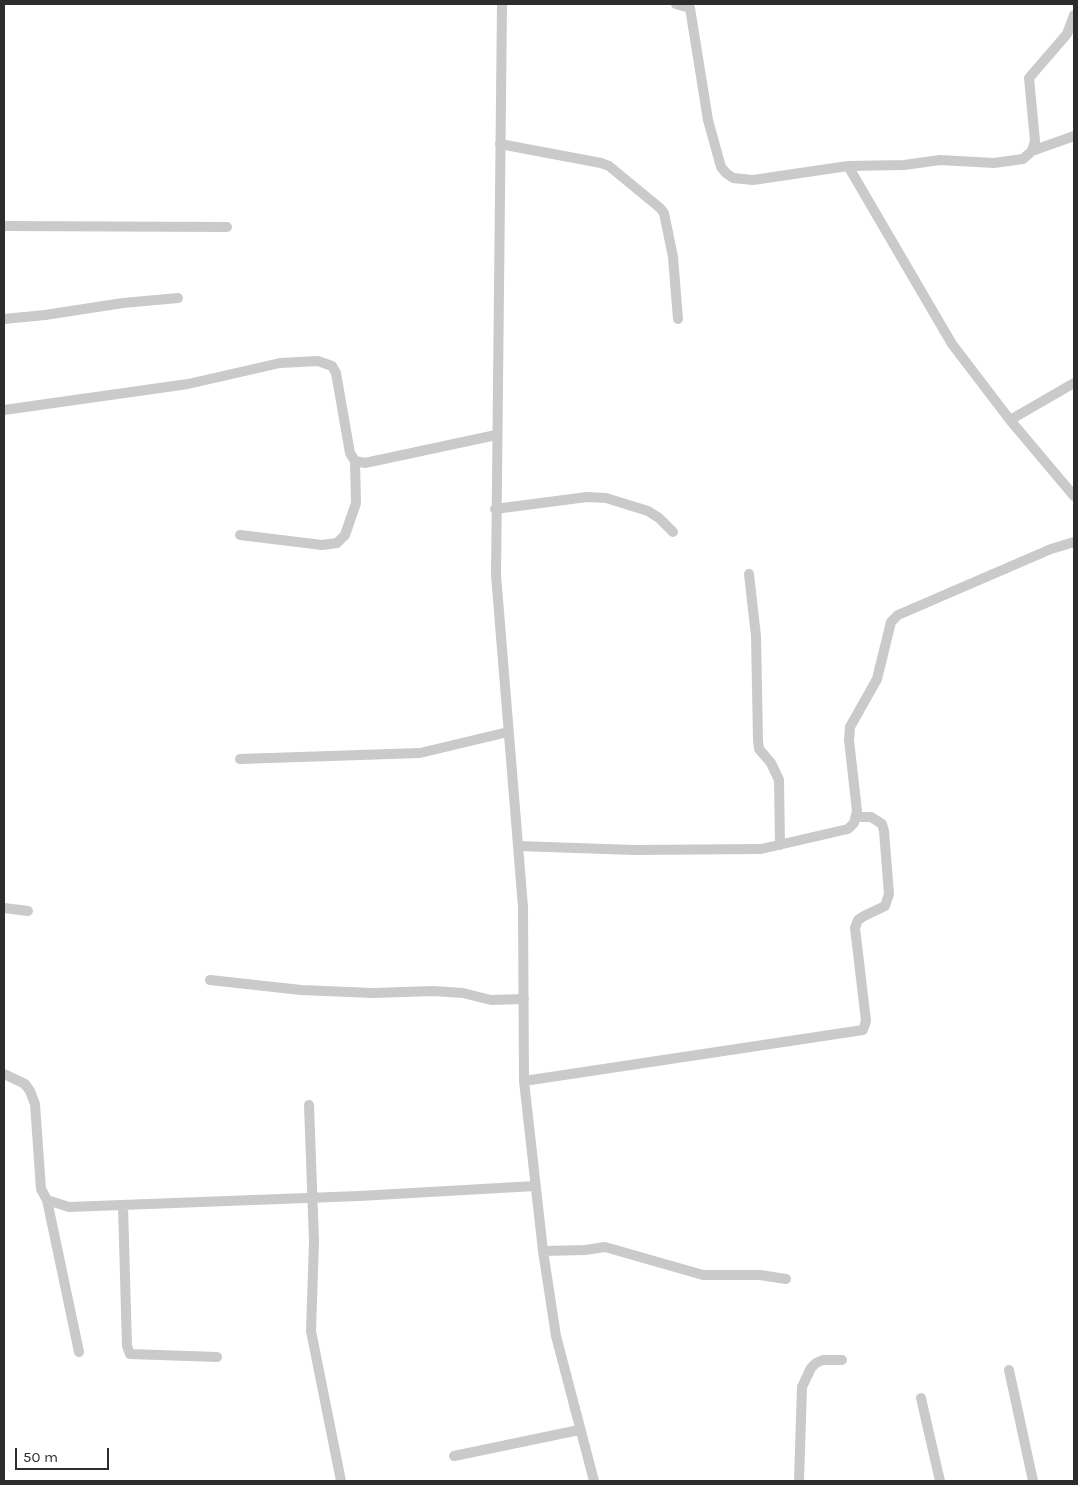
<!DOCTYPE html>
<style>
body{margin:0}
#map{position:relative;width:1078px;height:1485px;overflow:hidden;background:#fff;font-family:Karla,sans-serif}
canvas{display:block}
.frame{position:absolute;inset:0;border:5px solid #2d2d2d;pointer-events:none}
.scale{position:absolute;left:15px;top:1448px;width:94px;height:22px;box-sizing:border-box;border:2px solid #2d2d2d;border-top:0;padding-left:6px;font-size:15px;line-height:18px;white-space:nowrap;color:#2d2d2d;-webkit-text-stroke:4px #fff;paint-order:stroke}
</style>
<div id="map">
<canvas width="1078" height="1485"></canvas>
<div class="frame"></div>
<div class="scale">50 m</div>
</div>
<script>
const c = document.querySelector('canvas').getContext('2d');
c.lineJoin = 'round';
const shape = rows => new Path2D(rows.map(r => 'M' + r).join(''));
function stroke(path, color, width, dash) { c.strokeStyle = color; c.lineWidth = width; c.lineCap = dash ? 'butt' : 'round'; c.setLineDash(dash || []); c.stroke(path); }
stroke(shape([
 [502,4,496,575,523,907,524,1081,543,1251,556,1336,594,1481],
 [676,4,690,8,708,120,721,167,726,173,733,178,753,180,848,166,952,344,1010,420,1074,496],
 [500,144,601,163,609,166,660,208,664,213,673,257,678,319],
 [1032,151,1074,136],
 [848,166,904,165,940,160,994,163,1023,159,1032,151,1035,141,1029,78,1067,34,1074,15],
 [4,226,227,227],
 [4,319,45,315,123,303,178,298],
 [4,410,188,384,280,363,318,361,332,366,336,373,350,453,355,461,365,463,496,435],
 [1010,420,1074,383],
 [495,509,587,497,606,498,648,511,659,518,673,532],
 [240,535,322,545,337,543,345,535,356,503,355,461],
 [749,574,756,636,758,740,759,749,771,763,779,780,780,845],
 [240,759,420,753,508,732],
 [518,846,634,850,761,849,848,829,854,823,857,811,849,740,850,727,877,679,891,622,898,615,1051,549,1074,542],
 [4,908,28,911],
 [210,980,301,990,373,993,433,991,463,993,491,1000,524,999],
 [4,1074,25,1084,30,1091,35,1104,41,1189,47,1200,69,1207,359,1196,535,1186],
 [524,1081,863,1030,866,1021,855,928,858,920,864,916,885,906,889,894,884,831,882,824,871,817,857,817],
 [309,1105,314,1241,311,1331,341,1481],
 [47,1200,79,1352],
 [123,1206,127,1346,130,1354,217,1357],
 [543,1251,585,1250,605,1247,703,1275,760,1275,786,1279],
 [1009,1370,1033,1481],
 [921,1398,940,1481],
 [454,1456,579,1430],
 [799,1481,802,1387,811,1368,816,1363,823,1360,842,1360]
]), '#cacaca', 10);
</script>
